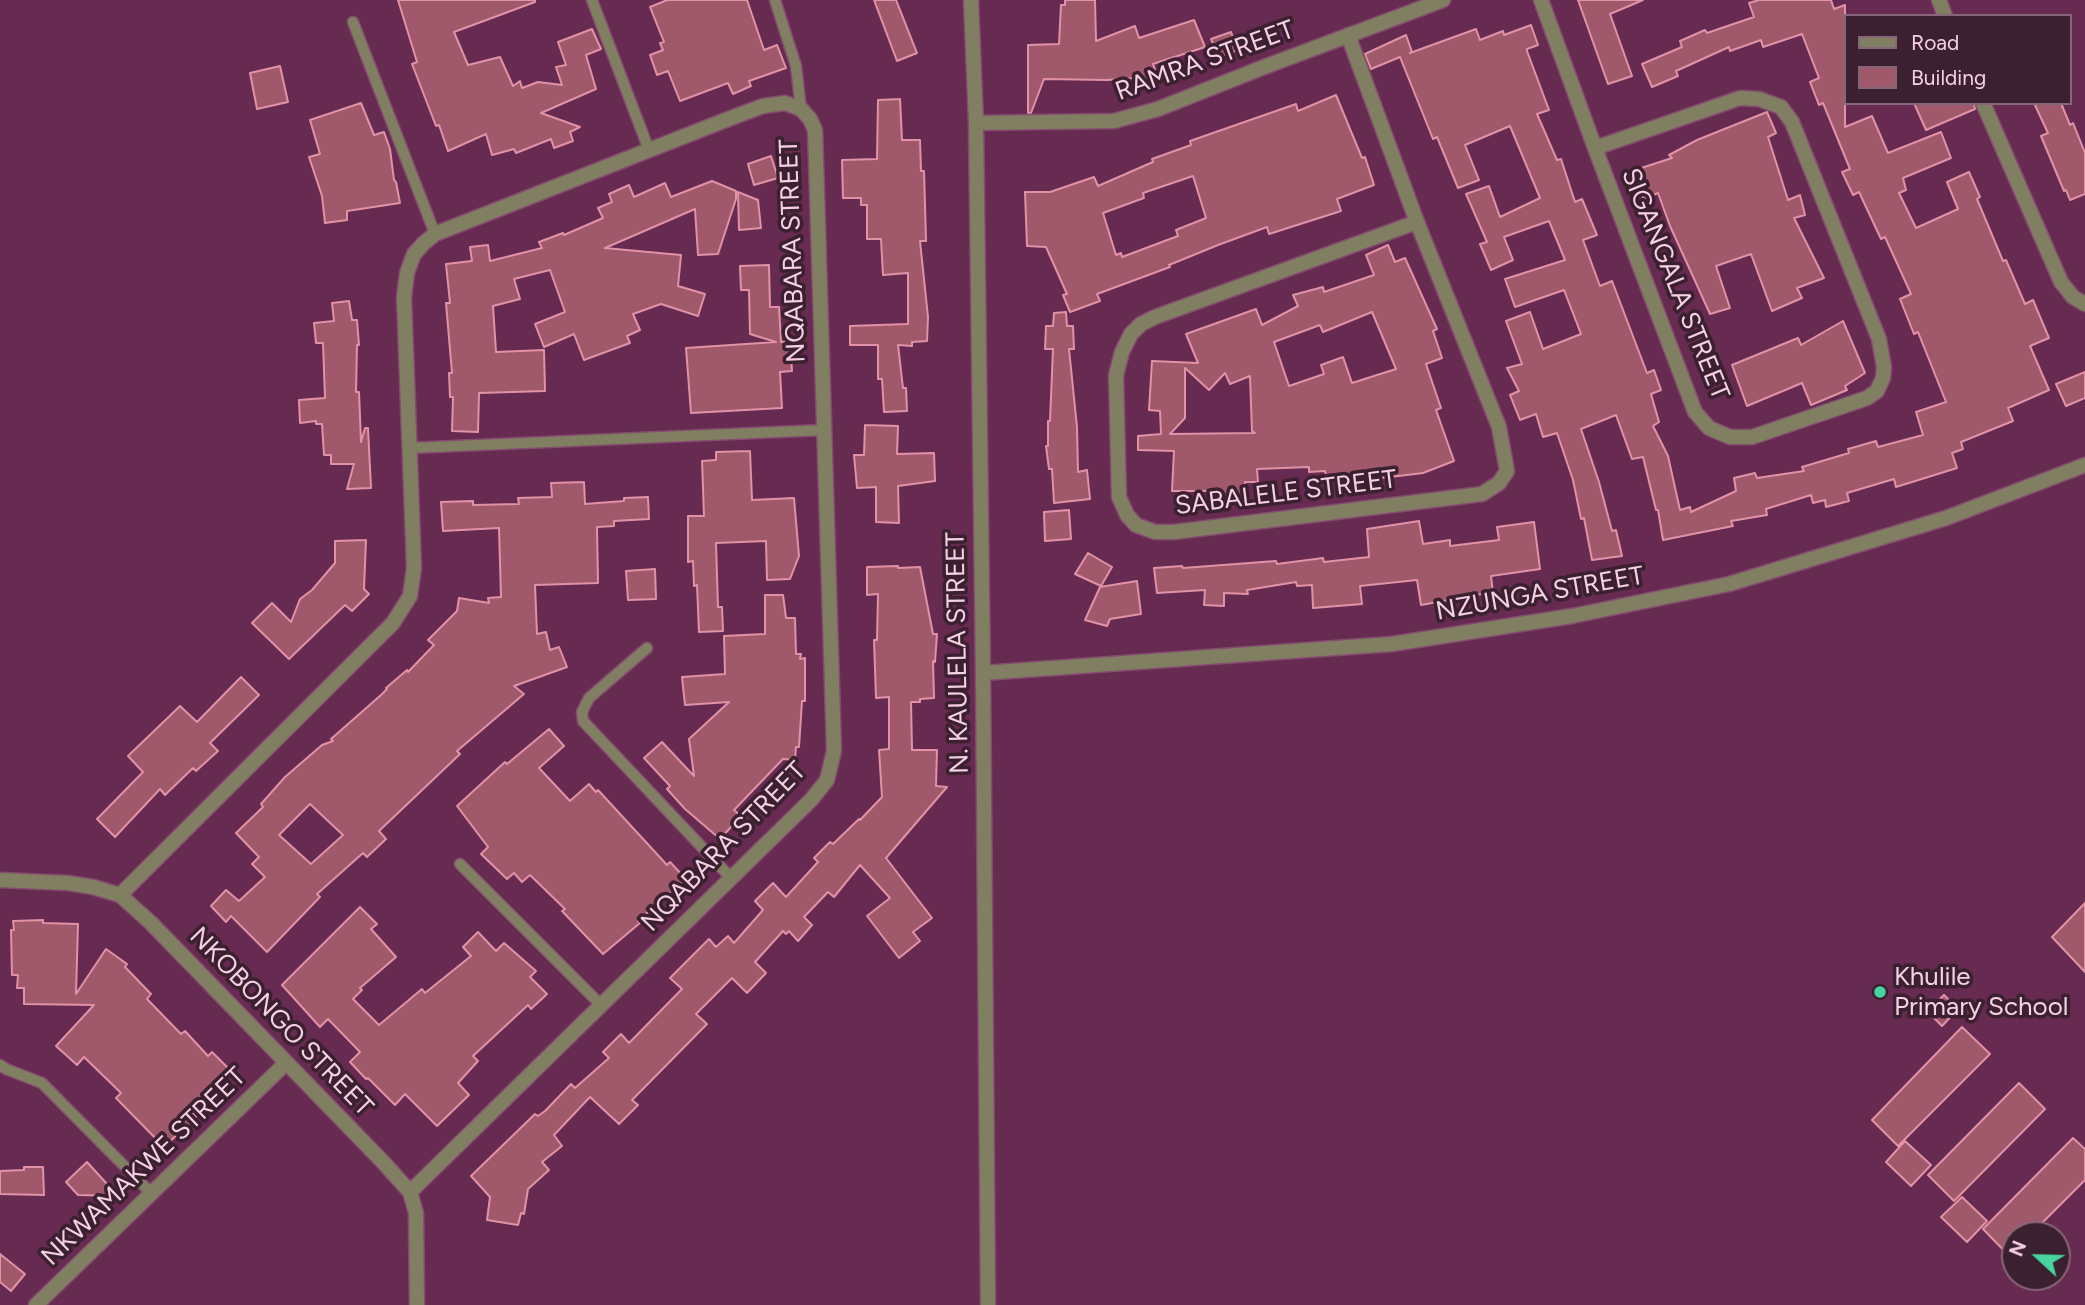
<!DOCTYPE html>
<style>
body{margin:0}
#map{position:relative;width:2085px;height:1305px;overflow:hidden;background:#672a51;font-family:Figtree,sans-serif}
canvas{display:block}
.legend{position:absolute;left:1844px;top:14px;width:228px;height:91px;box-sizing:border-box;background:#3b2030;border:2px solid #866678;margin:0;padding:9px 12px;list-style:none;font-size:21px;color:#f6d0e5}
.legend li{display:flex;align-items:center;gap:14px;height:35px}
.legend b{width:35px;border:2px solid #866678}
.north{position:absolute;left:2001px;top:1221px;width:70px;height:70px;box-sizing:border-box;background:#3b2030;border:2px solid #866678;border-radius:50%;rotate:292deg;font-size:19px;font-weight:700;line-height:28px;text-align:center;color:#f6d0e5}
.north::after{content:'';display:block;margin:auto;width:24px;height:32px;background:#47d49e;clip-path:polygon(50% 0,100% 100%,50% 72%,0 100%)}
</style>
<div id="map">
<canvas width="2085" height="1305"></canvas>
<ul class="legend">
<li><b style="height:9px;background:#817f61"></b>Road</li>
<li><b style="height:19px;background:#a0586b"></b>Building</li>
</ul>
<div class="north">N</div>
</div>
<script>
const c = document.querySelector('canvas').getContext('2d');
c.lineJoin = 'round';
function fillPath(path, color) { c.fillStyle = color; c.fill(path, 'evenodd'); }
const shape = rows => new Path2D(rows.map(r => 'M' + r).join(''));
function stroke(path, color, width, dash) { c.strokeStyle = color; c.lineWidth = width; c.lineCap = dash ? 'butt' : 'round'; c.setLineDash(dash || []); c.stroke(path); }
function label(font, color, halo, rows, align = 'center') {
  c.font = font + ' Figtree,sans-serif'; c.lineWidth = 7; c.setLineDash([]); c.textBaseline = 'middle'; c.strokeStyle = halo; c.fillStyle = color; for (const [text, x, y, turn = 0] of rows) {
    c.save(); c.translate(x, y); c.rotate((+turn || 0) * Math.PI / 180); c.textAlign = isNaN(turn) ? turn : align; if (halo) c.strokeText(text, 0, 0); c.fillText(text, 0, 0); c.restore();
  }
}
const building = shape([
 [398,0,535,0,535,2,454,32,468,65,500,57,513,86,520,81,522,88,538,82,562,85,556,67,566,65,558,42,592,29,601,49,586,55,596,89,541,113,580,127,570,132,573,141,554,148,551,139,516,153,514,149,492,155,486,134,448,151,439,125,436,126,412,64,417,62,398,0],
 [667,0,747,0,764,50,777,45,786,68,749,81,751,86,733,94,728,83,680,101,668,71,657,75,650,55,663,50,660,43,664,42,650,7,667,0],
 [874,0,896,0,917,53,897,61,874,0],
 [1065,0,1095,0,1096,41,1135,26,1139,38,1194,20,1205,47,1153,64,1157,75,1136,83,1134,78,1107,80,1044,79,1031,113,1028,113,1028,45,1059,44,1061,5,1065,5,1065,0],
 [1578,0,1643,0,1610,14,1632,76,1608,84,1578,0],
 [1759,0,1831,0,1834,9,1845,5,1845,127,1872,116,1888,153,1941,132,1951,158,1903,178,1906,190,1899,193,1916,228,1958,209,1947,182,1969,172,1980,197,1977,199,2003,261,2006,260,2025,304,2033,300,2049,338,2030,346,2049,390,2008,408,2013,421,1961,442,1963,449,1952,453,1957,468,1896,487,1894,479,1847,493,1849,501,1826,507,1825,500,1813,503,1811,495,1766,509,1767,515,1731,521,1733,526,1663,540,1658,510,1656,510,1643,457,1632,459,1616,415,1581,429,1599,482,1612,531,1616,530,1622,556,1592,560,1584,518,1581,519,1573,480,1557,433,1543,437,1536,414,1520,420,1510,395,1519,391,1507,368,1522,364,1506,321,1530,312,1543,349,1581,334,1564,290,1515,307,1505,279,1565,260,1549,221,1504,237,1513,260,1491,270,1480,244,1487,242,1466,194,1489,186,1500,217,1540,198,1510,126,1465,145,1479,180,1458,188,1437,137,1433,139,1400,57,1371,69,1365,54,1406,35,1412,52,1410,53,1476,29,1480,40,1503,31,1504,35,1531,25,1538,45,1527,49,1527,51,1549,110,1537,114,1557,160,1561,159,1575,202,1582,199,1597,235,1583,240,1600,286,1612,281,1647,373,1654,370,1661,390,1651,394,1659,422,1653,426,1668,456,1680,510,1690,507,1691,512,1736,491,1734,478,1755,473,1757,478,1804,471,1802,467,1849,453,1848,449,1876,441,1878,447,1923,435,1916,412,1946,402,1918,332,1914,334,1900,299,1911,294,1885,237,1881,239,1859,192,1853,195,1842,172,1850,169,1823,103,1819,105,1810,82,1819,78,1802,34,1763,47,1761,40,1730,51,1729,47,1676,71,1678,76,1652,87,1642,64,1682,47,1680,41,1705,30,1707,33,1754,17,1749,3,1759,0],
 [1231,32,1238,50,1218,57,1211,39,1231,32],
 [280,66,288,102,257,109,250,73,280,66],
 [1336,95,1362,158,1365,157,1374,185,1337,199,1341,211,1269,234,1267,227,1218,245,1169,265,1170,267,1097,294,1100,301,1070,312,1063,295,1067,294,1046,247,1027,246,1025,192,1050,192,1094,177,1098,186,1153,162,1152,159,1191,145,1190,141,1296,104,1298,111,1336,95],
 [1193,176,1206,218,1176,230,1178,236,1122,257,1121,253,1116,255,1103,213,1144,198,1143,193,1193,176],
 [900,99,902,140,920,140,921,171,924,171,926,241,920,241,928,317,927,341,912,342,912,346,898,345,903,388,906,388,907,411,884,412,882,379,878,379,878,345,850,345,850,326,908,324,908,273,883,275,881,239,867,239,867,205,861,205,861,198,843,198,842,160,877,159,878,100,900,99],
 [361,103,374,135,384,132,390,149,394,180,396,182,400,203,347,211,347,220,325,223,322,196,309,157,320,154,310,120,361,103],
 [1914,103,1974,103,1975,109,1926,130,1914,103],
 [2034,103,2061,103,2070,125,2073,123,2085,153,2085,194,2070,200,2066,190,2064,191,2041,136,2048,133,2034,103],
 [1767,112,1776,133,1768,137,1788,200,1800,195,1805,215,1794,218,1824,278,1797,288,1802,298,1772,311,1751,254,1716,266,1730,308,1710,314,1670,226,1658,193,1644,199,1632,171,1672,158,1669,155,1697,140,1767,112],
 [771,156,778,178,754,185,748,164,771,156],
 [712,181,736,191,736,199,718,254,698,255,695,209,605,248,681,255,678,286,705,294,698,316,661,304,633,314,640,330,627,336,630,343,584,360,574,334,544,347,535,324,565,312,550,270,514,279,520,299,493,306,496,352,544,350,545,391,479,393,478,432,452,431,453,397,450,397,449,373,452,373,446,303,450,303,446,264,472,261,470,247,488,245,490,261,542,248,539,242,563,233,564,235,603,218,598,208,612,202,609,194,629,185,634,197,665,183,671,197,712,181],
 [738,192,758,200,761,228,739,230,738,192],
 [1388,245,1395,262,1405,258,1437,329,1433,331,1442,358,1426,364,1441,408,1436,410,1454,461,1423,473,1374,479,1374,477,1363,478,1362,474,1327,479,1325,471,1309,472,1309,467,1257,469,1258,482,1245,482,1246,496,1220,496,1220,491,1172,491,1174,451,1138,450,1138,436,1161,434,1160,411,1149,410,1152,361,1198,363,1186,334,1256,309,1262,325,1298,306,1293,295,1323,287,1324,292,1374,275,1366,255,1388,245],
 [1372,312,1396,369,1352,383,1343,357,1321,365,1324,374,1289,386,1274,342,1320,325,1323,332,1372,312],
 [1185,368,1209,390,1225,373,1230,384,1250,376,1252,431,1255,433,1170,434,1185,418,1185,368],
 [769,265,770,307,779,307,781,342,790,341,792,371,780,372,782,408,691,413,686,348,776,342,750,334,749,290,741,290,740,266,769,265],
 [349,301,352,320,357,320,359,345,357,345,356,392,359,392,361,442,365,428,368,428,371,488,347,489,354,464,331,464,331,455,324,455,322,424,316,424,316,421,300,423,299,400,325,398,323,343,316,343,314,323,334,321,332,303,349,301],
 [1066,312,1067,326,1073,326,1074,349,1069,349,1077,427,1078,472,1087,470,1090,499,1054,503,1052,469,1049,469,1046,446,1048,446,1048,421,1050,421,1053,349,1045,349,1046,326,1053,326,1054,313,1066,312],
 [1843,321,1865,373,1845,386,1847,390,1811,405,1802,383,1747,406,1732,365,1798,338,1801,345,1843,321],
 [2085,372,2085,398,2066,406,2056,384,2085,372],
 [865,425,898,426,897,454,934,453,935,481,898,486,899,523,876,522,876,487,857,488,854,455,864,455,865,425],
 [750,451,752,500,794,498,799,556,790,579,767,580,766,541,716,543,718,607,722,607,723,631,699,632,697,585,694,586,693,561,688,562,688,516,704,516,702,461,716,460,716,452,750,451],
 [584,482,585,504,624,501,624,498,648,497,649,519,614,521,614,526,597,527,598,583,535,585,537,634,546,632,550,650,559,647,567,667,514,686,524,694,457,751,460,754,379,831,386,839,367,857,363,853,317,894,320,897,267,952,231,916,226,922,211,906,226,890,239,901,265,877,252,864,259,857,236,833,263,807,261,804,285,777,322,745,333,741,331,739,381,695,387,689,386,688,407,670,408,672,434,645,428,640,457,611,459,598,489,603,488,598,501,597,499,528,443,531,441,502,473,501,473,505,519,504,518,498,552,497,551,483,584,482],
 [310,804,343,835,311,864,279,835,310,804],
 [1069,510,1071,539,1045,541,1044,512,1069,510],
 [1419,521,1423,544,1450,540,1450,546,1499,540,1497,527,1534,522,1540,569,1491,576,1493,593,1454,597,1454,599,1421,605,1417,580,1360,586,1362,604,1313,608,1312,585,1297,586,1296,582,1247,590,1248,594,1224,593,1224,606,1204,605,1205,590,1157,593,1154,568,1182,566,1183,568,1276,561,1277,564,1323,558,1324,562,1369,557,1367,529,1419,521],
 [366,540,364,589,369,594,352,611,345,605,289,659,252,623,272,603,291,622,300,599,312,590,335,563,335,541,366,540],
 [1088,553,1112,567,1101,586,1075,574,1088,553],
 [898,566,898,568,920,567,933,634,937,634,935,662,933,661,934,698,920,699,920,702,911,702,912,750,937,750,936,786,947,787,886,858,932,918,913,932,920,941,899,958,867,916,890,898,860,865,834,897,828,892,804,917,812,925,798,941,789,931,786,934,783,931,755,962,766,973,747,993,732,978,696,1014,707,1024,632,1100,638,1105,619,1124,590,1097,554,1135,562,1146,542,1162,549,1170,528,1189,524,1214,521,1213,518,1225,487,1220,490,1197,471,1176,535,1114,538,1116,545,1111,571,1084,575,1088,609,1058,603,1052,621,1034,629,1043,682,989,670,978,709,939,716,947,728,936,734,943,763,910,755,901,773,883,786,897,818,862,814,858,830,842,833,844,859,819,860,820,882,797,879,750,889,749,889,697,876,698,874,640,877,640,878,594,867,595,867,567,898,566],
 [655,569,656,599,628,600,626,571,655,569],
 [1137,581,1141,614,1110,619,1107,626,1085,620,1100,587,1137,581],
 [765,595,783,595,786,618,795,618,796,654,801,654,800,659,805,658,805,701,802,701,799,747,796,747,795,760,783,759,734,810,741,816,720,839,685,809,667,789,670,786,644,758,662,742,694,776,689,739,729,702,685,705,682,677,725,674,724,636,765,634,765,595],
 [241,677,259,695,210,743,218,751,196,771,193,768,165,795,160,789,115,837,97,819,143,772,128,756,180,706,197,722,241,677],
 [549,729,564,746,539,768,570,801,589,784,596,792,598,790,667,865,670,862,686,879,638,921,640,923,603,954,562,911,565,909,530,875,522,882,514,873,507,879,481,854,488,847,457,806,505,762,507,764,549,729],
 [2085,903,2085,972,2052,937,2085,903],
 [360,907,377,924,371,929,396,957,360,988,362,990,353,999,379,1025,422,989,425,993,471,956,463,947,478,932,496,951,504,943,536,971,530,977,547,994,531,1009,528,1005,473,1056,478,1061,458,1083,469,1095,437,1126,405,1094,395,1105,368,1078,366,1079,350,1062,360,1052,328,1019,320,1027,282,985,360,907],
 [43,920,43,923,78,924,76,994,106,949,127,964,125,967,151,994,147,999,181,1034,185,1031,208,1056,212,1052,229,1069,188,1108,196,1117,164,1147,116,1098,121,1093,84,1057,77,1065,56,1046,94,1005,24,1004,24,988,17,988,18,975,12,975,11,930,14,930,13,921,43,920],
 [1944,995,1958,1009,1942,1026,1927,1011,1944,995],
 [1962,1027,1990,1054,1898,1146,1872,1120,1962,1027],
 [2019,1083,2045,1109,1954,1201,1928,1175,2019,1083],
 [2073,1138,2085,1149,2085,1180,2030,1235,2015,1235,2015,1262,1983,1229,2073,1138],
 [1905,1141,1931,1165,1911,1186,1886,1162,1905,1141],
 [87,1162,118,1196,78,1195,66,1182,87,1162],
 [24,1167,43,1167,44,1195,0,1194,0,1171,24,1170,24,1167],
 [1962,1197,1987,1221,1967,1242,1941,1217,1962,1197],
 [0,1254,25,1274,11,1291,0,1282,0,1254]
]);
fillPath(building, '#a0586b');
stroke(building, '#e292a6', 2);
const lane = shape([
 [592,0,649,150],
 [775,0,796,66,801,109],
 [353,22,435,234],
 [409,448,823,430],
 [647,648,589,698,582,712,583,721,731,878],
 [460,864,601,1005],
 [0,1065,6,1069,42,1083,152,1194]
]);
const street = shape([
 [971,0,976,123,983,673,988,1305],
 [1541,0,1595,148,1678,367,1695,412,1709,428,1730,437,1752,437,1867,398,1877,391,1883,378,1884,367,1879,339,1792,122,1781,107,1759,99,1740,98,1595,148],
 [1939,0,1945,16],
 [1348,35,1417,222,1499,427,1507,471,1499,483,1482,494,1174,532,1155,532,1136,525,1127,515,1119,497,1116,375,1122,352,1131,334,1141,324,1155,317,1417,222],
 [1983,103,2061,282,2073,297,2085,304],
 [976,123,1114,121,1158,109,1264,67,1443,0],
 [983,673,1392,644,1572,616,1729,584,1946,518,2085,465],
 [0,880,68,883,93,887,120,895,151,923,383,1162,410,1192,416,1213,417,1305],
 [120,895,393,623,410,596,414,568,404,297,407,273,414,254,424,243,435,234,736,116,763,106,785,103,801,109,810,119,815,130,816,160,834,751,827,780,811,800,410,1192],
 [36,1305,286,1063]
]);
stroke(lane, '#844b6f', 13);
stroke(street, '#844b6f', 17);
stroke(lane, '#817f61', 10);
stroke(street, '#817f61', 14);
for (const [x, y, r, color] of [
 [1880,992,7,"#47d49e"]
]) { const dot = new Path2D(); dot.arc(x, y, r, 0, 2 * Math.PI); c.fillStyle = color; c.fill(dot); stroke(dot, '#3b2030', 2.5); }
label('26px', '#f6d0e5', '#3b2030', [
 ["RAMRA STREET",1205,61,-20],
 ["NQABARA STREET",793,251,-92],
 ["SIGANGALA STREET",1675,284,68],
 ["SABALELE STREET",1286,493,-7],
 ["NZUNGA STREET",1540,594,-10],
 ["N. KAULELA STREET",958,653,-91],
 ["NQABARA STREET",724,847,-46],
 ["NKOBONGO STREET",281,1022,46],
 ["NKWAMAKWE STREET",144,1167,-44]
]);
label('26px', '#f6d0e5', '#3b2030', [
 ["Khulile",1894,977],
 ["Primary School",1894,1007]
], 'left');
</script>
